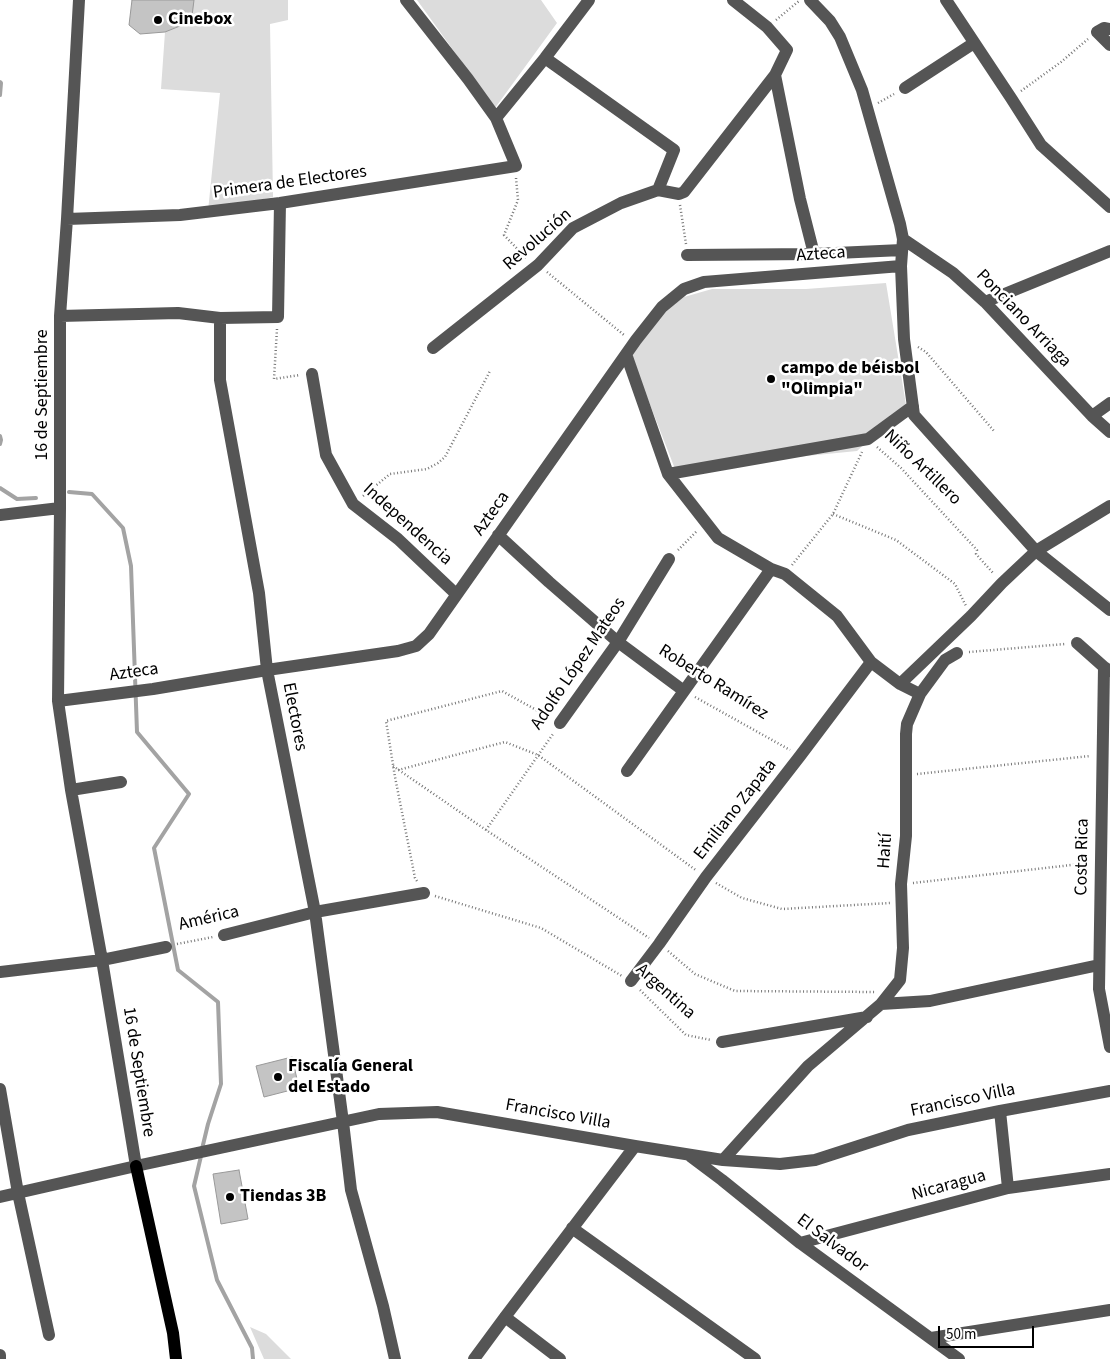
<!DOCTYPE html>
<meta charset="utf-8">
<style>
body{margin:0}
#map{position:relative;width:1110px;height:1359px;overflow:hidden;background:#fff;font-family:"Source Sans 3",sans-serif}
canvas{display:block}
.scale{position:absolute;left:938px;top:1326px;width:96px;height:22px;box-sizing:border-box;border:2px solid #000;border-top:0;padding-left:6px;font-size:15px;line-height:18px;white-space:nowrap;color:#000;-webkit-text-stroke:4px #fff;paint-order:stroke}
</style>
<div id="map">
<canvas width="1110" height="1359"></canvas>
<div class="scale">50 m</div>
</div>
<script>
const c = document.querySelector('canvas').getContext('2d');
c.lineJoin = 'round';
function fillPath(path, color) { c.fillStyle = color; c.fill(path, 'evenodd'); }
const shape = rows => new Path2D(rows.map(r => 'M' + r).join(''));
function stroke(path, color, width, dash) { c.strokeStyle = color; c.lineWidth = width; c.lineCap = dash ? 'butt' : 'round'; c.setLineDash(dash || []); c.stroke(path); }
function label(font, color, halo, rows, align = 'center') {
  c.font = font + ' "Source Sans 3",sans-serif'; c.lineWidth = 5; c.setLineDash([]); c.textBaseline = 'middle'; c.strokeStyle = halo; c.fillStyle = color; for (const [text, x, y, turn = 0] of rows) {
    c.save(); c.translate(x, y); c.rotate((+turn || 0) * Math.PI / 180); c.textAlign = isNaN(turn) ? turn : align; if (halo) c.strokeText(text, 0, 0); c.fillText(text, 0, 0); c.restore();
  }
}
fillPath(shape([
 [194,0,288,0,288,20,270,24,273,197,208,211,220,93,161,89,165,32,180,26],
 [417,0,541,0,557,23,495,108],
 [886,283,906,405,857,451,675,469,630,353,656,318,684,297,712,289,806,289],
 [250,1327,266,1334,291,1359,264,1359]
]), '#dcdcdc');
stroke(shape([
 [0,82,1,83,0,95],
 [0,436,1,440,0,444],
 [0,488,17,499,36,498],
 [69,492,92,494,123,528,131,566,137,732,189,794,154,848,178,970,218,1002,221,1084,208,1124,202,1149],
 [201,1156,194,1186,217,1280,252,1348,253,1359]
]), '#a3a3a3', 4);
const building = shape([
 [132,0,194,0,192,16,180,26,165,32,140,34,129,25,132,0],
 [292,1057,299,1088,264,1097,256,1066,292,1057],
 [239,1170,248,1219,221,1224,213,1174,239,1170]
]);
fillPath(building, '#c4c4c4');
stroke(building, '#999', 1);
stroke(shape([
 [776,20,799,1],
 [1021,91,1061,62,1088,39],
 [878,103,894,94],
 [516,178,518,200,504,235,526,258],
 [680,205,686,244],
 [547,272,624,335],
 [277,329,274,379,300,375],
 [918,347,926,352,994,431],
 [877,447,901,468,977,550,976,554,993,573],
 [363,496,390,474,427,469,438,463,445,457,490,371],
 [833,514,896,540,955,584,966,606],
 [678,550,697,531],
 [792,565,833,514,862,452],
 [969,652,1065,644],
 [695,697,790,750],
 [393,766,486,830,649,938],
 [398,770,505,742,538,755,697,871],
 [917,774,1090,756],
 [486,830,553,734],
 [417,881,415,878,395,777,386,721,502,691,549,717],
 [716,883,742,898,782,909,890,903],
 [913,883,1089,863],
 [435,896,541,928,622,976],
 [177,944,213,937],
 [668,951,695,974,735,991,876,992],
 [640,990,686,1035,711,1040]
]), '#777', 2.5, [1, 2.5]);
stroke(shape([
 [79,0,67,219,60,316,60,508,58,701,71,790,102,960,136,1166],
 [810,0,830,21,840,37,862,90,900,224,903,239,901,266,904,339,914,415,1036,551,1110,610],
 [946,0,1011,98,1041,145,1110,207],
 [1110,29,1104,28,1097,32,1110,45],
 [545,58,674,150,658,190],
 [775,75,800,199,814,254],
 [905,88,974,43],
 [496,118,545,58,589,0],
 [67,219,180,215,280,203,516,166,496,118,468,79,406,0],
 [903,239,953,273,985,302,1092,416,1110,432],
 [687,255,814,254,902,250],
 [985,302,1110,251],
 [60,316,178,313,220,318,278,317,280,203],
 [220,318,220,380,259,593,267,670,315,912,343,1122,351,1190,383,1306,395,1359],
 [433,348,538,265,573,228,621,203,658,190,679,194,684,192,775,75,787,50,767,27,733,0],
 [626,354,668,474,718,538,771,569,785,574,837,616,871,662,900,684,920,694],
 [312,374,326,455,353,504,398,539,456,594],
 [1092,416,1110,403],
 [668,474,868,439,913,406],
 [0,515,60,508],
 [498,535,549,582,618,642,684,691],
 [1077,643,1104,667,1110,671],
 [1104,667,1099,989,1110,1047],
 [900,684,971,616,1002,583,1036,551,1110,506],
 [58,701,153,689,267,670,398,651,416,646,429,634,636,340,662,307,684,289,704,282,901,266],
 [560,723,618,642,669,559],
 [627,771,771,569],
 [71,790,121,782],
 [224,935,315,912,424,893],
 [0,972,102,960,166,947],
 [631,981,659,944,706,877,800,756,871,662],
 [881,1004,930,1001,1099,965],
 [722,1042,867,1017],
 [0,1089,18,1193,49,1335],
 [1000,1111,1008,1188],
 [690,1156,722,1180,800,1243,959,1359],
 [723,1160,808,1066,881,1004,900,980,903,948,901,884,906,836,906,734,907,724,920,694,945,660,957,653],
 [0,1197,136,1166,379,1114,437,1112,635,1146,723,1160,780,1164,815,1160,908,1130,1000,1111,1110,1091],
 [572,1228,755,1359],
 [800,1243,1008,1188,1110,1174],
 [505,1317,560,1359],
 [931,1338,1110,1310],
 [0,1355,0,1359],
 [474,1359,505,1317,635,1146]
]), '#555', 12);
stroke(shape([
 [136,1166,173,1333,176,1359]
]), '#000', 12);
for (const [x, y, r, color] of [
 [158,20,5,"#000"],
 [771,379,5,"#000"],
 [278,1077,5,"#000"],
 [230,1197,5,"#000"]
]) { const dot = new Path2D(); dot.arc(x, y, r, 0, 2 * Math.PI); c.fillStyle = color; c.fill(dot); stroke(dot, '#fff', 2); }
label('bold 18px', '#000', '#fff', [
 ["Cinebox",168,20],
 ["campo de béisbol",781,369],
 ["\"Olimpia\"",781,390],
 ["Fiscalía General",288,1067],
 ["del Estado",288,1088],
 ["Tiendas 3B",240,1197]
], 'left');
label('18px', '#000', '#fff', [
 ["Primera de Electores",290,183,-8],
 ["Revolución",538,240,-41],
 ["Azteca",821,255,-4],
 ["Ponciano Arriaga",1023,319,46],
 ["16 de Septiembre",43,395,-90],
 ["Niño Artillero",922,468,44],
 ["Azteca",492,514,-55],
 ["Independencia",407,525,42],
 ["Adolfo López Mateos",579,664,-56],
 ["Azteca",134,673,-8],
 ["Roberto Ramírez",713,683,32],
 ["Electores",294,717,79],
 ["Emiliano Zapata",736,810,-52],
 ["Haití",886,851,-86],
 ["Costa Rica",1083,857,-89],
 ["América",209,919,-13],
 ["Argentina",665,992,42],
 ["16 de Septiembre",138,1072,81],
 ["Francisco Villa",963,1101,-12],
 ["Francisco Villa",558,1115,10],
 ["Nicaragua",949,1186,-15],
 ["El Salvador",832,1244,37]
]);
</script>
